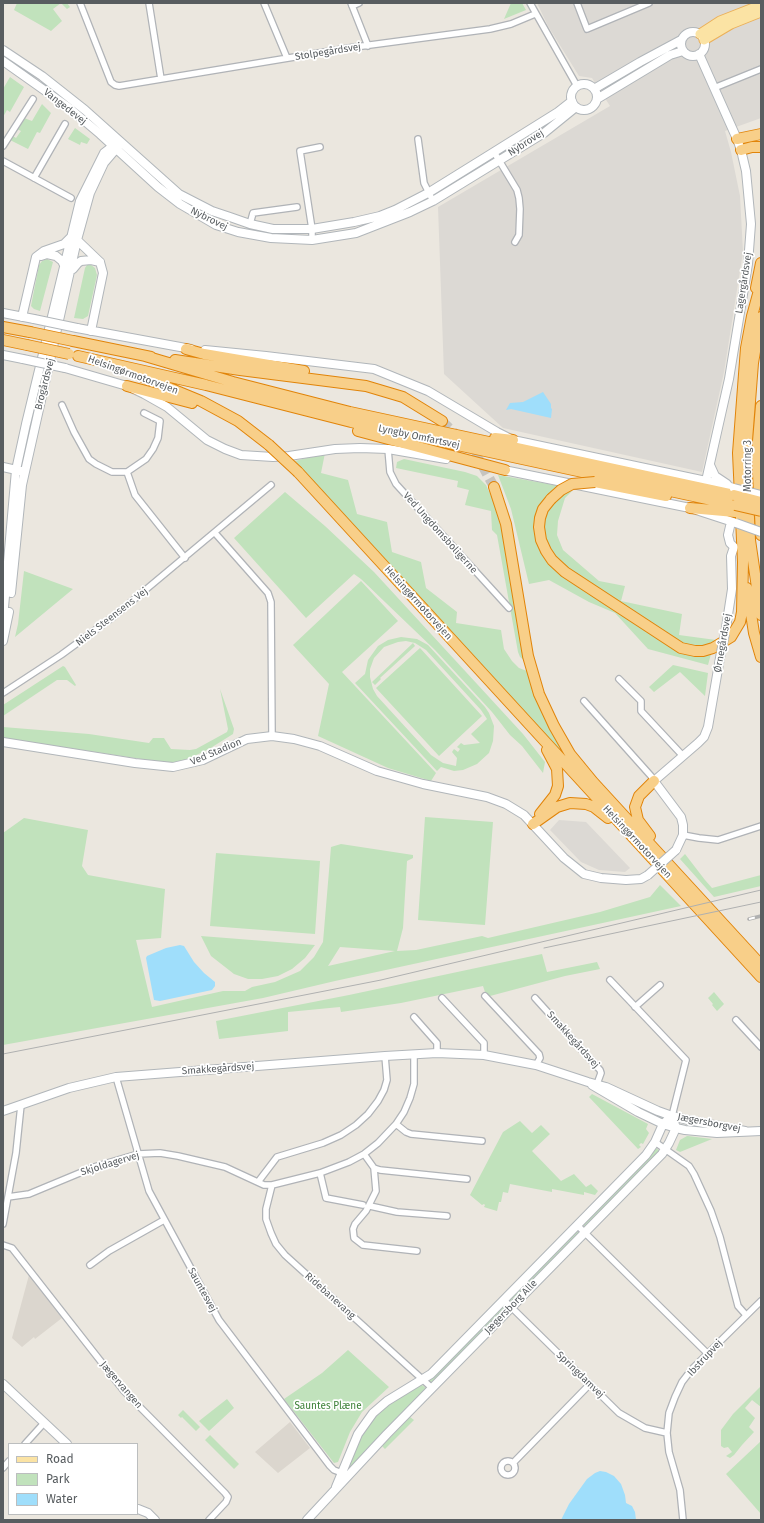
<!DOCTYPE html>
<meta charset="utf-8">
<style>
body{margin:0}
#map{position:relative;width:764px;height:1523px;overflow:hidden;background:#ebe7df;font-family:"Fira Sans",sans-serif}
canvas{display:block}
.frame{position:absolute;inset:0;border:4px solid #585d60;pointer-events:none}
.legend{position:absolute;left:8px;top:1443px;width:130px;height:72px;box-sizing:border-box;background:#fff;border:1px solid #bcbebf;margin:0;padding:5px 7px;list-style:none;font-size:12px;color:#585d60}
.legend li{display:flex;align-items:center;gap:8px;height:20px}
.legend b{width:20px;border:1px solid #bcbebf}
</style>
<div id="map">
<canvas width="764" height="1523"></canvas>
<div class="frame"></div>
<ul class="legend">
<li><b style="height:5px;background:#fbe3a4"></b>Road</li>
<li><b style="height:11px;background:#c1e2bc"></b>Park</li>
<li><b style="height:11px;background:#9fdefb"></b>Water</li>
</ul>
</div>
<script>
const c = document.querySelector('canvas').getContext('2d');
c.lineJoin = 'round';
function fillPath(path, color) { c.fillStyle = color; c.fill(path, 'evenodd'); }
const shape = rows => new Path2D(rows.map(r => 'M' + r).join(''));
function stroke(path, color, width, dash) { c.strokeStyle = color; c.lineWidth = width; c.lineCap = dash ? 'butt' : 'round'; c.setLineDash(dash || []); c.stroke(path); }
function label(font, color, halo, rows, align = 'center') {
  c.font = font + ' "Fira Sans",sans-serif'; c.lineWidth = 3.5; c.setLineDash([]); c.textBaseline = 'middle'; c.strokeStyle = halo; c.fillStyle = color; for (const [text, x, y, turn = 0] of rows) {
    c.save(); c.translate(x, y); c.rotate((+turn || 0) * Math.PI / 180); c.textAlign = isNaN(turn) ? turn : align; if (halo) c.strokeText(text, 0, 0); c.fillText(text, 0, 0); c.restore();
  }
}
fillPath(shape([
 [537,3,761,3,761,118,725,131,731,152,740,196,743,252,724,372,702,472,503,428,444,374,438,207,610,106,592,78,579,76,548,26],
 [559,820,586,822,630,868,625,872,599,870,581,862,550,830]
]), '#dcd9d4');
fillPath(shape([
 [29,1275,62,1318,35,1339,34,1337,22,1347,12,1338],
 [290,1422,310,1448,278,1473,255,1452]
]), '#dbd6ce');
fillPath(shape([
 [17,3,67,3,70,7,67,9,61,3,53,9,62,21,51,31,14,10],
 [511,3,522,3,526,10,504,19],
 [10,77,24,87,10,112,7,110,3,117,3,89],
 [42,104,51,113,40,133,37,132,28,149,10,140,13,136,16,138,21,131,17,129,24,118,32,121],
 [75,128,90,139,87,144,81,142,80,145,68,139],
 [47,259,53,262,40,311,34,309,31,306,39,265,42,261],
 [87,265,91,265,95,268,97,275,88,316,83,319,74,318,85,268],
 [325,453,321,473,348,480,357,514,387,522,392,552,421,562,426,588,457,612,456,623,501,630,504,649,512,661,519,668,527,671,537,696,572,765,295,461],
 [404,459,465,472,477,476,486,485,496,507,502,531,525,661,520,657,518,652,497,535,492,530,491,511,465,505,469,490,457,487,458,481,396,468,397,462],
 [498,475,560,486,541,507,545,556,695,655,705,656,711,654,708,665,648,649,615,613,589,602,549,580,529,584,511,509],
 [572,491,565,498,558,521,557,535,563,550,599,581,625,586,621,601,682,614,679,635,716,640,715,646,690,647,677,641,565,566,553,555,545,541,543,520,547,510,565,492],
 [285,492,325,526,374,572,489,697,523,734,545,762,543,773,522,746,510,735,492,712,435,650,361,579,354,574,306,618,234,538],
 [24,571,73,589,15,637,18,624],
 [361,581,398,621,342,672,436,773,431,781,388,768,318,736,329,684,293,645],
 [401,637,417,639,428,645,485,707,489,713,494,726,493,741,489,753,477,764,463,770,454,771,441,767,437,771,355,683,365,674,368,660,378,646,388,640],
 [406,641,415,643,426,650,481,710,487,719,471,734,480,743,464,745,461,743,457,747,460,749,458,752,454,749,452,752,457,758,456,766,443,763,431,755,377,696,373,689,370,677,370,669,374,658,384,647,398,642],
 [413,643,415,646,380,678,381,679,375,685,372,682],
 [420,648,482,716,439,756,376,688],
 [673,665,708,673,705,696,680,672,654,692,649,687],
 [63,666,65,667,76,685,75,686,67,680,57,680,3,716,3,705],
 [220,689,234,729,233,734,209,749,188,759,176,762,161,762,3,738,3,727,89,734,149,743,153,738,164,738,171,749,190,750,196,749,227,732,228,729],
 [425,817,493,822,485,925,418,920],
 [24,818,88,830,82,866,88,875,165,889,161,938,136,940,152,1007,223,991,245,991,252,987,275,982,300,971,314,957,323,942,331,847,341,844,413,855,413,858,407,861,403,928,397,951,416,950,482,936,488,938,600,912,650,897,660,885,681,906,335,981,263,998,3,1045,3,833],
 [340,947,395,951,328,966],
 [216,853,320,861,315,934,210,926],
 [685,854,705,880,712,888,761,875,761,886,714,897,680,859],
 [201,936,315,945,305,958,292,969,278,976,262,979,248,979,234,974,211,956],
 [542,954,547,972,597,962,600,969,565,976,490,996,485,992,483,986,401,1003,341,1012,340,1007,288,1012,288,1031,219,1039,216,1021,349,995],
 [714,992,724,1004,717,1011,712,1005,713,1004,708,998],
 [592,1094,648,1124,646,1129,649,1133,643,1144,641,1143,639,1145,641,1147,638,1149,589,1097],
 [520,1121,532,1133,541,1125,550,1134,532,1151,561,1181,574,1174,586,1187,591,1184,598,1191,595,1195,584,1192,584,1195,552,1189,552,1192,510,1184,508,1193,503,1192,501,1202,499,1202,497,1211,487,1208,484,1207,485,1205,484,1204,482,1205,470,1195,503,1132],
 [687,1136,688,1136,712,1139,680,1152,676,1150,680,1140],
 [656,1148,660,1151,586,1227,584,1226,582,1223],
 [577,1230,579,1235,512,1302,510,1301,509,1299],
 [502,1305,506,1308,432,1384,431,1383,429,1380],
 [348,1350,389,1387,362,1412,350,1432,338,1462,334,1463,284,1399,322,1373],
 [419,1384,422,1385,427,1389,346,1471,356,1442,374,1414],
 [761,1386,761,1407,752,1400,745,1408,755,1418,749,1427,754,1432,742,1445,734,1455,730,1458,726,1456,732,1452,728,1447,724,1448,721,1446,721,1430,733,1414],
 [227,1399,234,1408,209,1431,199,1421],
 [183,1410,200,1427,196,1431,182,1417,181,1418,178,1415],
 [410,1417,414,1420,385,1449,382,1446],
 [210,1435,239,1464,234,1469,205,1440],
 [761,1441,761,1514,726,1474]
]), '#c1e2bc');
fillPath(shape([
 [543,392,551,404,551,408,552,409,551,418,511,409,506,410,510,403,523,402],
 [180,945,184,946,194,962,204,973,215,982,215,986,212,990,160,1001,154,1000,146,958,147,956,166,948],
 [600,1471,606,1472,614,1476,621,1484,625,1495,626,1503,632,1506,635,1512,636,1520,561,1520,569,1504,587,1479,595,1473]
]), '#9fdefb');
stroke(shape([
 [442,421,464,443,480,461,494,487]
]), '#c6c4bf', 10, [10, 5]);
const street = shape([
 [80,3,111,82,115,85,119,86,355,47,490,29,511,24,535,14],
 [149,3,161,79],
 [264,3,287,58],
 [351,3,368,46],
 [530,3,577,86],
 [577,3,587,29,649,3],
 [352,6,359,3],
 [714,88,761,69],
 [418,139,424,183,433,201],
 [3,146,33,99],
 [494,152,517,190,519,198,520,209,519,235,515,242],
 [3,161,71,198],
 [34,178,65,124],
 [250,224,253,213,297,207],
 [312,240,312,229,300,151,320,147],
 [62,405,74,432,89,459,96,464,112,472,127,472,146,459,153,449,158,438,160,421,144,413],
 [388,449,390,472,396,484,509,608],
 [127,472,135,495,185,558],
 [215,533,268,593,271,602,272,736],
 [619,679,641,701,641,711,683,756],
 [3,693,61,655,113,617,271,485],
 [584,701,651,776,654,781],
 [683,835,699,838,718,840,761,826],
 [610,980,686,1060,672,1116],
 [485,996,539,1054,540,1058,536,1065],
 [442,998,484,1043,484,1055],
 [535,998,600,1070,601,1073,597,1084],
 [635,1007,660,985],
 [414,1017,437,1043,437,1053],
 [736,1020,761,1047],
 [116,1077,149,1191,219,1320,330,1466,334,1470,342,1473],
 [396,1124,406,1132,411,1134,482,1141],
 [655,1142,689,1166,694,1174,711,1211,720,1237,738,1306,746,1315],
 [364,1154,374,1168,380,1170,467,1179],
 [374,1168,376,1191,366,1211,355,1224,353,1229,354,1238,363,1245,417,1251],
 [320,1173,326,1198,363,1205],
 [258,1182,277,1157,323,1143,341,1135,356,1125,368,1114,378,1101,384,1090,387,1080,385,1056],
 [272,1185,266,1209,266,1219,271,1233,276,1244,285,1255,432,1388],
 [8,1197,29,1194,94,1167,138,1154,160,1153,178,1156,225,1167,264,1185,272,1185,320,1173,349,1162,364,1154,378,1143,396,1124,404,1112,410,1098,414,1084,414,1054],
 [370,1206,397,1212,447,1216],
 [3,1224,16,1153,21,1105],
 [577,1225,707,1353],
 [3,1245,12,1248,124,1391,225,1493,228,1497,226,1502,209,1520],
 [90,1265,109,1251,164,1220],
 [504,1300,619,1413,645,1428,667,1433],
 [25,1444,44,1423],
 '501 1468a7 7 0 1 1 14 0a7 7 0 1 1-14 0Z',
 [513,1463,590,1384],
 [3,1468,9,1461],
 [683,1520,680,1490,669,1452,667,1433,669,1413,675,1397,682,1382,692,1369,761,1301]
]);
const secondary = shape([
 '681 44a12 12 0 1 1 24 0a12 12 0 1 1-24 0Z',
 [3,50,42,76,85,110,179,194,212,211,230,217,250,224,273,229,312,229,354,222,380,216,395,210,428,193,494,152,558,112,572,101],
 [699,54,737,139,741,150,746,171,751,224,748,264,729,379,706,481],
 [3,61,68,107,100,134,158,187,180,204,216,225,238,232,271,238,312,240,356,233,410,212,433,201,544,133,576,107],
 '571 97a13 13 0 1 1 26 0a13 13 0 1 1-26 0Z',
 [594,89,640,62,681,40],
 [597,99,670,55,683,51],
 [77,240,100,262,103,273,91,331],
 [41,256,47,254,56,256,62,261,65,267],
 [73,269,78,263,81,261,91,260,100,262],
 [3,313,34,319],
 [22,317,36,257,44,251,64,244,71,237],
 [77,328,191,349],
 [205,350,266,356,374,369,428,391,497,432,513,440,706,481,734,488],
 [3,355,23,359],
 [65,368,127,386,144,394,167,407,207,440,225,449,241,455,273,457,289,456,335,449,360,448,388,449,446,459],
 [710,465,715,476,727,484],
 [3,467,21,471],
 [499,469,690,508,736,523],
 [11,593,22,485,77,240,90,193,104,163,116,149,117,145],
 [3,619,16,470,26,424,80,201,104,153,113,146,118,146],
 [725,634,732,589,731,556,734,547,730,543,728,535,731,522],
 [3,641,9,612],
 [3,742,135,763,173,767,203,760,247,739,272,736,294,739,320,746,377,771,423,784,487,797,506,804,524,815,564,858,584,874,601,878,626,880,641,879,648,875],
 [676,850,683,835,683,825,681,817,654,781,698,743,704,737,708,727,721,652],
 [592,1085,638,1112,663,1124,676,1128,685,1130,717,1133,761,1131],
 [3,1111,69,1088,116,1077,385,1056,437,1053,484,1055,536,1065,588,1082,606,1087,658,1111,672,1116,688,1120,745,1131],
 [3,1384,67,1444],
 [336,1487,358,1434,373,1413,387,1401,431,1374,646,1155,655,1142,663,1124,672,1116],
 [138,1509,148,1513,155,1520],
 [307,1520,387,1434,662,1154,669,1143,676,1128,672,1116]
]);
const primary = shape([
 [700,34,720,21,761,5],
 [704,40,731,24,761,12]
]);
const highway = shape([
 [737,139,761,134],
 [741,150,752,147,761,147],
 [756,288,761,263],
 [761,317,753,363,747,440,747,474,750,540,761,615],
 [3,327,30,332],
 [3,340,27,345],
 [73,341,151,357],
 [186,349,204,354,304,371],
 [78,356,206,385,351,422,735,505],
 [145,356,233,382,350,412,734,495],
 [175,360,240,370,366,386,403,397,442,421],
 [138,375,201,401,238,421,269,445],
 [127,386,192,403],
 [761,406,757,453,761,535],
 [358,431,505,470],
 [495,438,513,440],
 [298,472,761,977],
 [595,482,666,496],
 [494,487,506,524,528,656,539,694,554,726,570,754,593,782,761,965],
 [551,499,543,509,540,518,539,527,541,540,546,551,552,560,565,572,681,648,695,651,703,651,713,648,731,637,740,622,742,612,743,562,738,453,746,348,752,316,761,283],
 [690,508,735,512],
 [747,588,754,633,761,657],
 [540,814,555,795,558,786,557,769,547,750],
 [533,824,557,807,570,803,586,804,594,807,608,818],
 [650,836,638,820,635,807,639,796,654,781]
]);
stroke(street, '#b0b3b7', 8);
stroke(secondary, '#b1b6ba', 10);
stroke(primary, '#ebb059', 11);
stroke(highway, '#e18409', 12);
stroke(street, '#fff', 5.5);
stroke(secondary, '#fff', 8);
stroke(primary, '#fbe3a4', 9);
stroke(highway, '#f8cf89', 10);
stroke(shape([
 [544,948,761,902],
 [3,1054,381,980,761,890]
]), '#afb0b0', 1);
const rail = shape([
 [749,919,761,916]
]);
stroke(rail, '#afb0b0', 3.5);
stroke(rail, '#fff', 2, [6]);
const secondaryBridge = shape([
 [34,319,77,328],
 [23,359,65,368],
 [734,488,761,495],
 [736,523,761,532],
 [721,652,725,634],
 [648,875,676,850]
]);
const highwayBridge = shape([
 [30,332,73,341],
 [27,345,69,354],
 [269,445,298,472],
 [734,495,761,502],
 [551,499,561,490,572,484,595,482],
 [735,505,761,511]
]);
stroke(secondaryBridge, '#b1b6ba', 10, []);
stroke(highwayBridge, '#e18409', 12, []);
stroke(secondaryBridge, '#fff', 8);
stroke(highwayBridge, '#f8cf89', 10);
label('10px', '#585d60', '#fff', [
 ["Stolpegårdsvej",328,52,-9],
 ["Vangedevej",65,107,38],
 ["Nybrovej",526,143,-33],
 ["Nybrovej",209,219,26],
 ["Lagergårdsvej",744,283,-81],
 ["Helsingørmotorvejen",133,375,20],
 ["Brogårdsvej",45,384,-76],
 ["Lyngby Omfartsvej",419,437,12],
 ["Motorring 3",748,466,-90],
 ["Ved Ungdomsboligerne",440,533,48],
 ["Helsingørmotorvejen",418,603,48],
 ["Niels Steensens Vej",112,617,-38],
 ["Ørnegårdsvej",723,643,-80],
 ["Ved Stadion",216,752,-23],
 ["Helsingørmotorvejen",637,842,47],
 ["Smakkegårdsvej",573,1040,48],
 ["Smakkegårdsvej",218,1069,-4],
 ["Jægersborgvej",709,1123,11],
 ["Skjoldagervej",110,1164,-17],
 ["Sauntesvej",202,1290,61],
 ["Ridebanevang",330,1296,42],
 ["Jægersborg Alle",511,1307,-46],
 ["Ibstrupvej",705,1358,-47],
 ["Springdamvej",580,1375,44],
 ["Jægervangen",121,1385,49]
]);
label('10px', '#3c8037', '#fff', [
 ["Sauntes Plæne",328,1406]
]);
</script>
